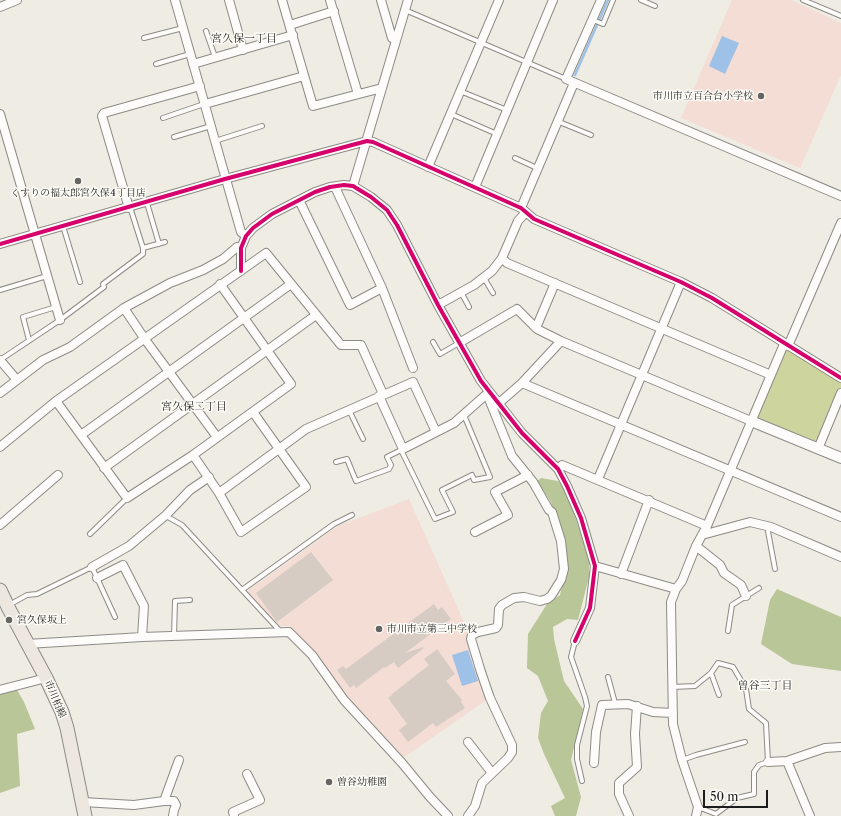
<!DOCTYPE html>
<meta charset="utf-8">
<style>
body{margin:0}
#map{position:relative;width:841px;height:816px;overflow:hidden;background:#efece3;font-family:"Libre Caslon Text",serif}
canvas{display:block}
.scale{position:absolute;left:703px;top:790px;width:65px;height:18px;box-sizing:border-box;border:2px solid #1c1c1c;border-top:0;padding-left:5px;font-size:12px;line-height:14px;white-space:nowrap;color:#1c1c1c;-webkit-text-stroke:3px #fdfcf7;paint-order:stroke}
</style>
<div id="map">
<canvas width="841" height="816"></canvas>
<div class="scale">50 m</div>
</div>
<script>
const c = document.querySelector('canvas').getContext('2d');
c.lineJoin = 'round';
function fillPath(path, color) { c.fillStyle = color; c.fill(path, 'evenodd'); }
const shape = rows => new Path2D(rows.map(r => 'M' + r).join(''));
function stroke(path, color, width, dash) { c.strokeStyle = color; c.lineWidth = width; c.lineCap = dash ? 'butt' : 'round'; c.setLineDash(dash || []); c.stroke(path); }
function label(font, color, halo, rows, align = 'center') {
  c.font = font + ' "Libre Caslon Text","Noto Serif JP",serif'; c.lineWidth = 3; c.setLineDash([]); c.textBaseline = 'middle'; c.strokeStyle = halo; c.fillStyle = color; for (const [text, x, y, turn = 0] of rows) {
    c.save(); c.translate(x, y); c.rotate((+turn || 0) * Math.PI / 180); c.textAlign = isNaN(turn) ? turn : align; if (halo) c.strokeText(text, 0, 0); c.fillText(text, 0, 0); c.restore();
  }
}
fillPath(shape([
 [732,0,791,0,841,23,841,75,800,168,681,118],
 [409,499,468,631,468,639,488,699,403,758,351,703,315,653,290,626,277,626,248,594,249,590,338,526]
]), '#f3ddd5');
fillPath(shape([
 [784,344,841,378,841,393,818,449,751,421]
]), '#cdd49d');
fillPath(shape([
 [541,478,558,481,566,490,589,558,589,577,578,620,567,619,553,627,554,639,564,681,583,709,571,760,581,797,576,816,555,816,551,806,565,798,544,754,538,738,541,713,548,701,538,676,527,668,528,634,547,604,560,595,568,559,551,502,537,481],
 [777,589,841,617,841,671,792,664,761,644,770,600],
 [17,690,24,702,35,729,17,734,20,786,0,793,0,694]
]), '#b9c697');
fillPath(shape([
 [722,36,739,43,725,74,709,66],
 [468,650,478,681,462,686,452,655]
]), '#9ec1e7');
stroke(shape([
 [575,75,608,0]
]), '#9ec1e7', 2.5);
fillPath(shape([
 [311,552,333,580,277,622,256,593],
 [434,604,438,610,442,607,451,619,405,653,423,647,424,648,398,668,394,662,385,668,384,667,356,688,354,685,350,688,337,670,343,666,346,669],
 [437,649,455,674,446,681,462,700,461,702,465,708,436,727,433,723,408,742,399,730,407,724,388,698,392,695,392,694,429,665,424,659]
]), '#d7ccc4');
const service = shape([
 [641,0,655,6],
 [803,0,841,16],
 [405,10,566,79],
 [593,20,603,24,613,0],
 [206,31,215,57],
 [144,38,183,28],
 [156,64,190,54],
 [460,91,507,110],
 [451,114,497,134],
 [163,118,204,104],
 [557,121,591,135],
 [174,137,211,126],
 [215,141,262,126],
 [515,158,537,168],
 [147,203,159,244],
 [63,226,80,282],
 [143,248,165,242],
 [484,278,493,293],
 [0,290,47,276],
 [461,292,469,307],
 [29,340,23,317,56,307],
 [433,342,440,354,459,343],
 [0,360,60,320,104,287,103,284,143,254,143,248,130,207],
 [349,410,363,439],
 [401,450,435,519,453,512,442,490,472,475,474,480,490,477,464,415],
 [336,462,347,459,356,481,389,469,391,465,387,457,403,449],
 [166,516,182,525,280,631],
 [767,526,775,569],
 [90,534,127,498],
 [242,590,334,524,352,515],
 [9,605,27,595,37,594,92,567,115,617],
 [728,631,732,605,759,588],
 [174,636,175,601,190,600],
 [575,641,571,657,585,697,587,706,577,745,577,759,582,781],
 [711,673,719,695],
 [608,677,615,703],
 [672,687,695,686,711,673,718,663,733,667,746,689,749,709,766,723,768,762,759,765,754,772,754,794,737,798,716,814,698,807],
 [682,760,696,755,745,742]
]);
const minor = shape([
 [175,0,241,232,246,236],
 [229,0,243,50],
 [282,0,313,106,382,88],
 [330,0,358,94],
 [381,0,392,38,396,40],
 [601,0,566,79,841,196],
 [0,7,17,0],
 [290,25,334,11],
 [193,64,293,35],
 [205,104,304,76],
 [0,114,60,320],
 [428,167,499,0],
 [353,186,408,0],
 [335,187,382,288,413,368],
 [475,187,553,0],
 [299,200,350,305,382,288],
 [129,208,102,116,104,113,200,86],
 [521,208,574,83],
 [0,244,225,179,367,141,373,142,521,208,534,219,681,282,712,298,841,378],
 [502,258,507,263,771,375],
 [241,271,241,248,246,236,253,228,272,214,315,192,330,187,344,185,353,186,371,197,387,210,397,225,438,305,481,381,522,433,558,469,567,486,581,518,595,566,590,608,575,641],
 [438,305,474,285,492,271,502,258,518,221,526,212],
 [124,308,144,338,217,437],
 [536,328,555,283],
 [459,343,517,309,537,329,561,341,751,421],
 [788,346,841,223],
 [0,360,17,380],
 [522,383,841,517],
 [0,393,43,360,70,347,124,308,170,283,203,270,223,259,237,247,241,248],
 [379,396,403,449,454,423,489,392],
 [56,401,127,498,193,455,291,384,220,284],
 [499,403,522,383,561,341],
 [81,435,291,284],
 [0,447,56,401,266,253,341,345,361,345,383,394],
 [818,449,841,393],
 [193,455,219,493,241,532,306,487,253,412],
 [104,468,316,315],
 [558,469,562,465,707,526],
 [598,479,681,282],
 [219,493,306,429,413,382,436,432],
 [0,525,58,475],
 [475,532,508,515,495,492,528,475],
 [702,535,750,522,771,527,841,557],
 [696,546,720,565,724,573,741,585,746,596],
 [595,566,676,589],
 [92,567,129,546,166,515,190,490,209,477],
 [621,574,649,500],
 [97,578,123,565,144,606,142,637],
 [27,644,142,637,289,632,312,655,344,700,402,763,430,797,448,816],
 [0,690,46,678],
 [468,742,492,773],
 [768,762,787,761],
 [594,763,596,732,602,705,628,704,653,712,673,713],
 [164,801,174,801,176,805,174,810,173,816],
 [83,802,134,805,164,801,179,760],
 [234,816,233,812,260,800,247,774],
 [468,816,475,806,482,783,508,758,512,752,512,745,490,698,481,672,471,639,472,635,478,632,496,628,498,625,499,609,502,605,514,598,524,597,540,601,547,599,551,596,561,580,564,569,561,541,552,512,549,510,533,482,512,456,487,394],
 [629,816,619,794,619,783,637,767,635,734,637,706],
 [696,816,698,807,682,760,673,724,671,602,676,589,682,581,696,546,707,526,784,344],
 [810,816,787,761,825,748,841,747]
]);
const tertiary = shape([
 [751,421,841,458]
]);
const primary = shape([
 [0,590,9,609,46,678,62,712,67,728,85,816]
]);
stroke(service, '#8c8b86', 6);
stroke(minor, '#8c8b86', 10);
stroke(tertiary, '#8c8b86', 12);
stroke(primary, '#8c8b86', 15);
stroke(service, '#fdfcfb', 4);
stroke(minor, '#fdfcfb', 8);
stroke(tertiary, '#fdfcfb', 10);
stroke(primary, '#eee7e0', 13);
stroke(shape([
 [0,244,225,179,367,141,373,142,521,208,534,219,681,282,712,298,841,378],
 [241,271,241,248,246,236,253,228,272,214,315,192,330,187,344,185,353,186,371,197,387,210,397,225,438,305,481,381,522,433,558,469,567,486,581,518,595,566,590,608,575,641]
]), '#d6006c', 4);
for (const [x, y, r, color] of [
 [761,96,4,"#666562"],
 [78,181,4,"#666562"],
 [9,620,4,"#666562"],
 [379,629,4,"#666562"],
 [329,782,4,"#666562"]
]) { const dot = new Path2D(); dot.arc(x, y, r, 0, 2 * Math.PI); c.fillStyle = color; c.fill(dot); stroke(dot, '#fdfcf7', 1.5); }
label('10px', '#1c1c1c', '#fdfcf7', [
 ["市川市立百合台小学校",753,96,"right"],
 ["くすりの福太郎宮久保4丁目店",78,193,"center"],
 ["宮久保坂上",17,620],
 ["市川市立第三中学校",387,629],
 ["曽谷幼稚園",337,782]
], 'left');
label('10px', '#1c1c1c', '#fdfcf7', [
 ["市川柏線",55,699,67]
]);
label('11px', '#1c1c1c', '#fdfcf7', [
 ["宮久保一丁目",244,39],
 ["宮久保二丁目",194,407],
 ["曽谷三丁目",765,686]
]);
</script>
